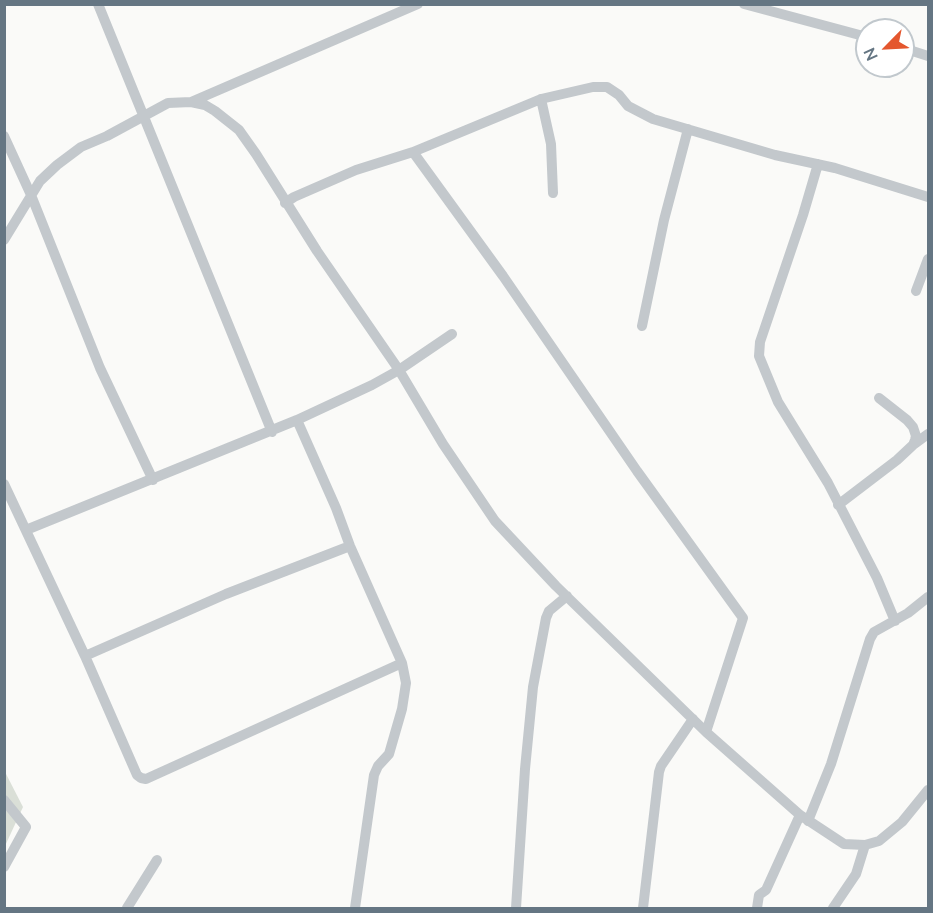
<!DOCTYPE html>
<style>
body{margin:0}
#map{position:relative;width:933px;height:913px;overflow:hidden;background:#fafaf8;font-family:Mulish,sans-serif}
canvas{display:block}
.frame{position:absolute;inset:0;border:6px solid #657683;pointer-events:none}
.north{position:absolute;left:855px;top:18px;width:60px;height:60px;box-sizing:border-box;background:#fff;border:2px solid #c1c8cd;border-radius:50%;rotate:246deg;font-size:16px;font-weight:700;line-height:24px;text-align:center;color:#657683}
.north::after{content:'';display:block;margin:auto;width:21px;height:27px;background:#e4572e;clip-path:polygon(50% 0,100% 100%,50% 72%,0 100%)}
</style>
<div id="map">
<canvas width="933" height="913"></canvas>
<div class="frame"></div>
<div class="north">N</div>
</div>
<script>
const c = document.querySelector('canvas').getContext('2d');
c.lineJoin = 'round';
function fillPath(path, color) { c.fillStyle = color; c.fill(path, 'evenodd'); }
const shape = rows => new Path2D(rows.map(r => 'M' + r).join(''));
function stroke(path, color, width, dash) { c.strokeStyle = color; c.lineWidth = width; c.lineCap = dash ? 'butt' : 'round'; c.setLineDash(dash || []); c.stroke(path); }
fillPath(shape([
 [4,770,23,807,5,846,4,846]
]), '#dadfd7');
stroke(shape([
 [98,4,272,432],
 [744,4,867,37],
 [903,48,928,56],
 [541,99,551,144,553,193],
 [191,102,418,4],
 [4,136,31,195,100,368,153,480],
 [413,152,503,276,637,471,743,618,706,732],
 [818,164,803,215,760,342,759,356,778,402,828,483,877,578,895,621],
 [285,203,294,197,356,170,413,152,541,99,593,87,607,87,619,95,628,106,653,119,775,155,835,168,928,197],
 [4,240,40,181,57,165,81,147,107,136,168,103,191,102,205,105,215,111,239,130,256,154,317,251,399,370,443,444,495,521,556,586,706,732,800,815,844,844,865,845,879,841,902,822,928,790],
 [916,291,928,259],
 [642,326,664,220,688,129],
 [913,445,928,434],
 [4,484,85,656,137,775,141,778,146,779,402,663,350,546,336,508,297,420],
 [838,505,897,460,913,445,915,440,916,436,913,427,907,420,879,398],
 [26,530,297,420,372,385,399,370,452,334],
 [85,656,226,594,350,546],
 [4,800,26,827,4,867],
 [808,821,831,764,870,639,874,632,908,613,928,597],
 [127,908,157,860],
 [355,908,374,775,378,766,389,754,402,709,406,683,402,663],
 [516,908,525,769,533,687,546,618,549,611,567,596],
 [643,908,659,772,661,766,693,719],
 [757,908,759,895,766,890,800,815],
 [833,908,856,874,865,845]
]), '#c3c8cc', 10);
</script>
